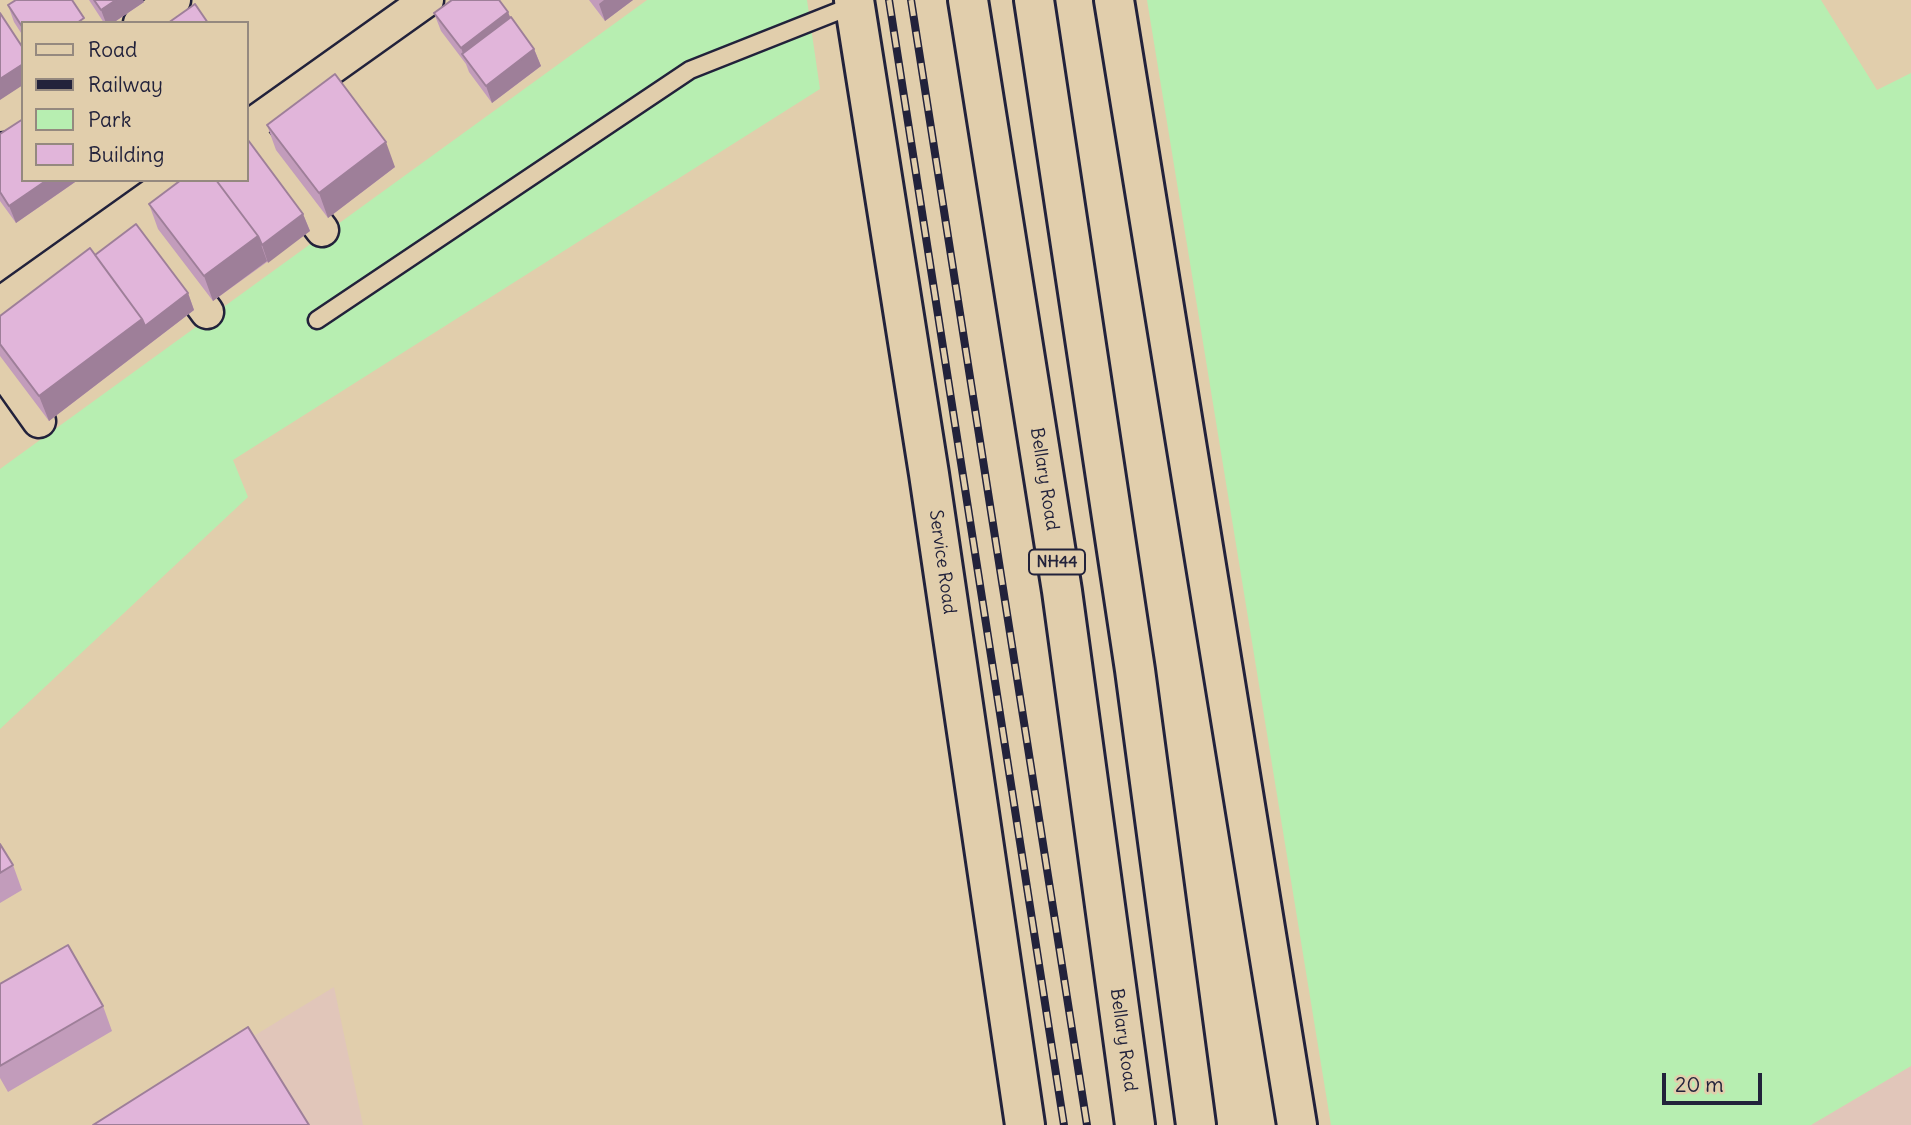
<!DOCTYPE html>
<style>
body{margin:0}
#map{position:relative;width:1911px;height:1125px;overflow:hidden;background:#e1ceac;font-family:Delius,sans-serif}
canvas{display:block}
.legend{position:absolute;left:21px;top:21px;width:228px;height:161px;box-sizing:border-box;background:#e1ceac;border:2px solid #95897f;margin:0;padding:9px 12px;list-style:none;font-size:21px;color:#22223b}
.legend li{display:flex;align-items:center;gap:14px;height:35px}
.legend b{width:35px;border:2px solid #95897f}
.scale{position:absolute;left:1662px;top:1073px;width:100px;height:32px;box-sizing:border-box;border:4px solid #22223b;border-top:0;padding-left:9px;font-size:21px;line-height:24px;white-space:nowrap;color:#22223b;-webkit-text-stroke:5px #e1ceac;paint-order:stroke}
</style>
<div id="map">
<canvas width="1911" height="1125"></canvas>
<ul class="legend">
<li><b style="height:9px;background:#e1ceac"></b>Road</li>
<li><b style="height:9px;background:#22223b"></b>Railway</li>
<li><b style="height:19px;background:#b7eeb1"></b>Park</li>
<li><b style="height:19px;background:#e1b5da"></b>Building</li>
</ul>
<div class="scale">20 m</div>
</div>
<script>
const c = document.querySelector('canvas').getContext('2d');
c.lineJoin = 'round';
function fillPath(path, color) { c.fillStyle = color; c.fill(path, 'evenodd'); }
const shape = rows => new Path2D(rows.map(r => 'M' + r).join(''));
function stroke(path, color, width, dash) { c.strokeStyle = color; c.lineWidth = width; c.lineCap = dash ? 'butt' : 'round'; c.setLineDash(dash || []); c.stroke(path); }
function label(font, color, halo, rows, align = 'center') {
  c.font = font + ' Delius,sans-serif'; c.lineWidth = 5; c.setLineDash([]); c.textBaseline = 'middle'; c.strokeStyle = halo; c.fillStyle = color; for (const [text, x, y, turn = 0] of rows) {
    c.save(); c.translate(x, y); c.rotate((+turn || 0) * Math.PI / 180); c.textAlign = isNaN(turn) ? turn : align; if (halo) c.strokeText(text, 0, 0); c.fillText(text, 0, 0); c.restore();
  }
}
fillPath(shape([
 [334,987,363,1125,107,1125,203,1067],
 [1911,1066,1911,1125,1811,1125]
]), '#e1c6ba');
fillPath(shape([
 [647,0,807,0,820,89,233,460,248,497,0,729,0,469],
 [1147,0,1821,0,1877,90,1911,73,1911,1066,1811,1125,1331,1125]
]), '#b7eeb1');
const service = shape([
 [317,320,690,70,854,5]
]);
const minor = shape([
 [140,23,174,0],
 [0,115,23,100],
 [247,128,427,0],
 [247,130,322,230],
 [132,210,207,312],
 [0,304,174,180],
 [0,366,39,421]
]);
const secondary = shape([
 [854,0,929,474,1025,1125],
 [1114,0,1297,1125]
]);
const trunk = shape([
 [968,0,1062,591,1135,1125],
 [1034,0,1135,670,1196,1125]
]);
stroke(service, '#22223b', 21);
stroke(minor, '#22223b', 37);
stroke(secondary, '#22223b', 44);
stroke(trunk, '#22223b', 44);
stroke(service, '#e1ceac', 16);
stroke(minor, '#e1ceac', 32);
stroke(secondary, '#e1ceac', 38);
stroke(trunk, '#e1ceac', 38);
const rail = shape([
 [889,0,1064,1125],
 [911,0,1087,1125]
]);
stroke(rail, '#22223b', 8);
stroke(rail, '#e1ceac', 5, [16]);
fillPath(shape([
 [89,0,143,0,144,2,113,23,104,23],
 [589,0,633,0,605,21],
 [8,5,23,23,23,36,14,22],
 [508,12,510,18,534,49,541,66,492,103,469,72,466,64,441,31,434,13],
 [267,125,395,167,328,218,276,150],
 [0,134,23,180,78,180,16,223,0,201],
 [149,204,303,214,310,231,213,301,158,229],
 [95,255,188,293,194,310,49,421,0,356,0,316],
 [0,844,13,865,22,890,0,903],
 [0,984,103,1006,112,1031,8,1092,0,1078]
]), '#c29cbb');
fillPath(shape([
 [116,0,143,0,144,2,113,23,106,23,101,10],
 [604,0,633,0,605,21,599,4],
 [508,12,515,29,464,56,461,48],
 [534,49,541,66,492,103,486,86],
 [23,64,23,85,0,100,0,79],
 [386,142,395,167,328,218,319,193],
 [47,180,78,180,16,223,9,206],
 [303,214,310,231,268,263,262,245],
 [258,236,267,261,213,301,204,276],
 [188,293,194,310,49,421,39,396,142,319]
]), '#9e7f99');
const building = shape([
 [16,0,72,0,84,18,77,23,23,23,23,28,8,5,16,0],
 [94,0,116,0,101,10,94,0],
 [452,0,499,0,508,12,461,48,434,13,452,0],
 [195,4,208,23,168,23,195,4],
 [0,13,23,48,23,64,0,79,0,13],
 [511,17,534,49,486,86,462,54,511,17],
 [335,74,386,142,319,193,267,125,335,74],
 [23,119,23,180,47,180,9,206,0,192,0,134,23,119],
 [248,140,303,214,262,245,258,236,216,180,247,180,248,140],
 [181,180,216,180,258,236,204,276,149,204,181,180],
 [136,224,188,293,145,326,142,319,95,255,136,224],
 [90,248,142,319,39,396,0,344,0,316,90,248],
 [0,844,13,865,0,873,0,844],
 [68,945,103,1006,0,1066,0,984,68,945],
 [248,1027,309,1125,93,1125,248,1027]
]);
fillPath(building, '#e1b5da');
stroke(building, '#9e7f99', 2);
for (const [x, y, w] of [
 [1057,562,56]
]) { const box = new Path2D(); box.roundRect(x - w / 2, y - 12.5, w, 25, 5); c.fillStyle = '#e1ceac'; c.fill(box); stroke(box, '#22223b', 2); }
label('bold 16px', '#22223b', null, [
 ["NH44",1057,562]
]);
label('18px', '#22223b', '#e1ceac', [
 ["Bellary Road",1044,479,81],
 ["Service Road",942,562,82],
 ["Bellary Road",1123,1040,82]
]);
</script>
